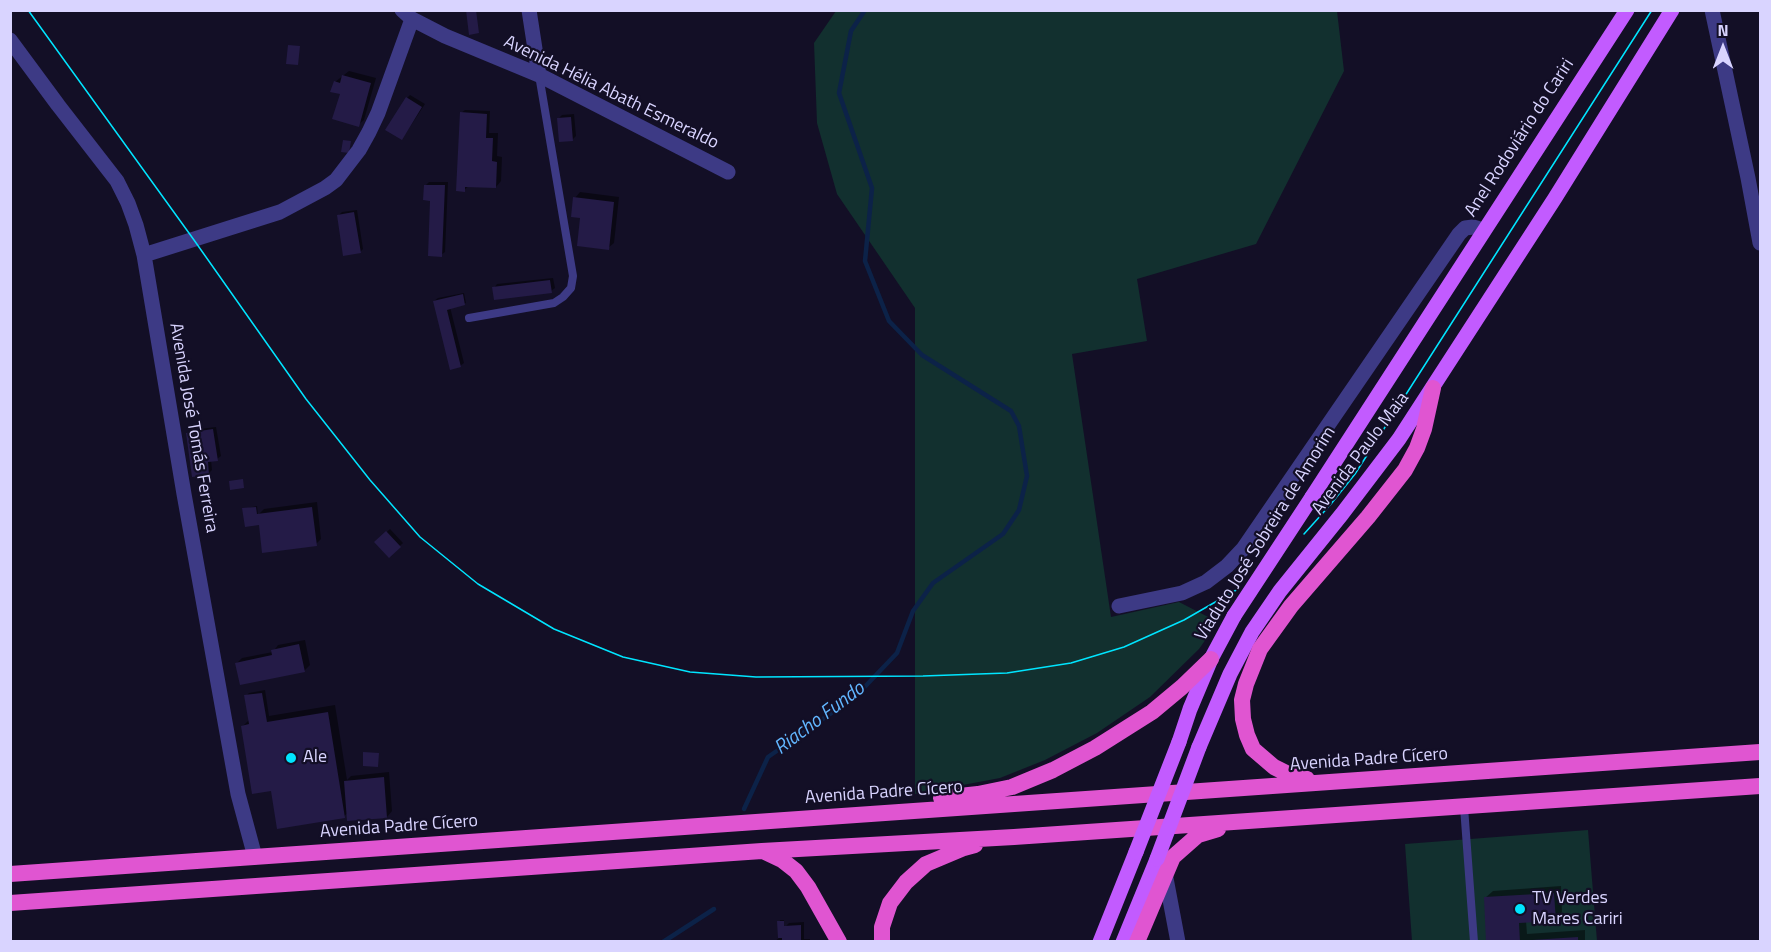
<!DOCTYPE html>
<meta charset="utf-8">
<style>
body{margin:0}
#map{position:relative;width:1771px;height:952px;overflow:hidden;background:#130f26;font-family:"Titillium Web",sans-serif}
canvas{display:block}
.frame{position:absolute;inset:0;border:12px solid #d9d4ff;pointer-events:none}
.north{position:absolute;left:1693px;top:18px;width:60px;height:60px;-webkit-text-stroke:4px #130f26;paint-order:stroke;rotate:0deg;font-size:16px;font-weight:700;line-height:24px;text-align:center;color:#d9d4ff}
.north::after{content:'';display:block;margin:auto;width:21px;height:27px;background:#d9d4ff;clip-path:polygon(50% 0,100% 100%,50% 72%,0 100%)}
</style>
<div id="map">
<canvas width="1771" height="952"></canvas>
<div class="frame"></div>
<div class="north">N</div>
</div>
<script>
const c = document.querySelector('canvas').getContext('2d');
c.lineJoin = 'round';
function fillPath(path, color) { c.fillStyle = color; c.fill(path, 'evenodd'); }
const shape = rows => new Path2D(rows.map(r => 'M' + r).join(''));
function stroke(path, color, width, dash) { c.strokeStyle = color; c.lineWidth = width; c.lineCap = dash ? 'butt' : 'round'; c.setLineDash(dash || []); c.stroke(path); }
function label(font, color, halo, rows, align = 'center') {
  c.font = font + ' "Titillium Web",sans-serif'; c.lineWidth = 4.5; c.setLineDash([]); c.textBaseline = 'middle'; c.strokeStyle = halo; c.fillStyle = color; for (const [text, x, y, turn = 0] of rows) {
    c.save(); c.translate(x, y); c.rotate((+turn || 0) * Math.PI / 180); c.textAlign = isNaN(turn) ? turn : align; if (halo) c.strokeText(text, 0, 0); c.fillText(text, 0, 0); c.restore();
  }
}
fillPath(shape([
 [836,11,1337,11,1344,71,1256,244,1137,279,1147,341,1072,354,1111,617,1179,602,1218,622,1199,649,1150,697,1097,733,1045,760,1000,778,915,794,915,308,837,194,817,123,814,43],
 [1588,830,1597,941,1412,941,1405,844]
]), '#12302f');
fillPath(shape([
 [349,71,376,78,364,120,358,125,335,82],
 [410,95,425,104,402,139,407,98],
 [465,110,490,111,489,133,498,133,497,156,502,157,501,181,496,187,469,186,464,190,461,113],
 [574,114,576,136,572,140,558,119,562,115],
 [429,182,448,182,445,252,441,255,432,199,426,185],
 [580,192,619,197,614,243,608,248,582,216,575,198],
 [357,210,363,249,360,252,338,216,342,212],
 [553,278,555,288,551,291,494,288,497,284],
 [464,293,466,303,450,307,464,363,460,366,434,301,438,298],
 [216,427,221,456,217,459,211,460,212,470,209,473,187,434,191,430],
 [317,502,321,539,316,544,260,524,244,509,257,506,258,515,264,509],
 [390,529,403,543,389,556,376,542],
 [305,640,310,665,304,671,237,663,242,658,273,652,278,645],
 [265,690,269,716,335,705,347,780,351,776,389,772,392,811,387,817,348,813,344,816,273,789,243,726,250,719,246,696,249,693],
 [1561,886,1562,912,1555,919,1526,921,1527,934,1585,930,1585,942,1488,942,1485,898,1493,891],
 [780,920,784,920,784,928,789,923,804,922,804,939,810,939,810,942,774,942,779,938]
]), '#0007');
stroke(shape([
 [744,809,768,757,856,696,897,653,913,611,933,583,1003,534,1019,510,1027,476,1019,426,1011,411,922,355,889,321,865,261,872,188,839,93,851,31,865,10],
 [663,942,714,909]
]), '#0c2248', 4.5);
fillPath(shape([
 [466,10,476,10,479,33,469,35],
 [288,45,300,46,298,65,286,64],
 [342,75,371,83,359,127,332,119,340,94,330,92,334,81,340,83],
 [406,97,422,107,402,140,385,130],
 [460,112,487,114,486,138,493,138,492,161,497,162,496,188,465,187,465,192,456,191],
 [571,117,573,141,559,142,557,118],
 [343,140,351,141,349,153,341,152],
 [424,185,445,185,442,257,428,256,430,201,423,200],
 [573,197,614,202,609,250,577,246,580,218,571,217],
 [354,212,361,253,343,256,337,215],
 [550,280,552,293,494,300,492,287],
 [463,294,465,305,447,310,461,367,450,370,433,301],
 [213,429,218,461,208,462,209,475,192,477,186,433],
 [243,479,244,488,230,490,229,481],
 [256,507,257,514,312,507,317,546,262,553,259,525,245,527,242,508],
 [386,531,401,547,389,558,374,542],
 [299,644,305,672,240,685,235,663,272,655,271,650],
 [262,693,267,722,328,712,345,818,277,829,271,791,252,794,241,726,249,724,244,695],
 [363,752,379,753,378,767,363,766],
 [384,777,387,818,347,821,344,781],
 [1554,893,1556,921,1519,923,1520,942,1486,942,1484,897],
 [777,921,784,921,784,926,801,925,801,942,782,942,782,938,778,938],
 [1578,937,1578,942,1532,942,1532,940]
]), '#241b47');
stroke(shape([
 [469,318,554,303,563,297,571,288,573,276,539,75],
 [1464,807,1474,942]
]), '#3d3a85', 8);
stroke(shape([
 [402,10,412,19,445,36,539,75,728,172],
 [529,10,539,75],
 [1712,10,1748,178,1760,243],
 [10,40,58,105,117,181,128,203,136,225,144,255,184,494,238,794,255,857],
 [144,255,280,212,325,188,336,180,359,150,369,132,378,113,412,19],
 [1119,606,1182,593,1206,582,1227,566,1243,549,1459,234,1465,228,1473,227,1483,230],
 [1165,873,1178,942]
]), '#3d3a85', 15);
stroke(shape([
 [1312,497,1627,10],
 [1179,742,1190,709,1211,659,1234,616],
 [1199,747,1230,674,1252,632,1280,591,1342,514,1399,439,1555,198,1672,10],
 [1100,942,1136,852],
 [1123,942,1157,859]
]), '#c25bff', 15);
stroke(shape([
 [1307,779,1288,774,1274,767,1253,749,1247,735,1243,719,1242,700,1246,684,1260,649,1291,606,1368,517,1405,470,1417,448,1424,429,1433,388],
 [941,798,978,794,1012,787,1053,770,1095,748,1152,712,1182,687,1211,659],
 [763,851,782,860,796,871,808,887,839,942],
 [10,874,1760,752],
 [10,903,762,851,1014,837,1760,786],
 [882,942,882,927,890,903,906,882,926,864,964,848,975,845],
 [1137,942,1173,857,1198,835,1218,829]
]), '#e055d1', 16);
stroke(shape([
 [28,10,194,240,306,399,370,480,420,537,478,584,554,629,623,657,690,672,756,677,923,676,1007,673,1071,663,1124,647,1184,620,1238,589],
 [1304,534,1331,504,1355,474,1652,10]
]), '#00e5ff', 1.5);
stroke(shape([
 [1234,616,1312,497],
 [1136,852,1179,742],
 [1157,859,1199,747]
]), '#c25bff', 15);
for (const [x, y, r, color] of [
 [291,758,6,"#00e5ff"],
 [1520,909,6,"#00e5ff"]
]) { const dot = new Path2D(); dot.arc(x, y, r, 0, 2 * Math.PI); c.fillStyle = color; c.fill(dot); stroke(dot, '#130f26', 2); }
label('18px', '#d9d4ff', '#130f26', [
 ["Avenida Hélia Abath Esmeraldo",611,93,26],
 ["Anel Rodoviário do Cariri",1520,138,-57],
 ["Avenida José Tomás Ferreira",193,428,80],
 ["Avenida Paulo Maia",1361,454,-53],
 ["Viaduto José Sobreira de Amorim",1266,534,-58],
 ["Avenida Padre Cícero",1369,760,-4],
 ["Avenida Padre Cícero",884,793,-4],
 ["Avenida Padre Cícero",399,827,-4]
]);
label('18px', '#d9d4ff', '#130f26', [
 ["Ale",303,758],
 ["TV Verdes",1532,899],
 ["Mares Cariri",1532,920]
], 'left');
label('italic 20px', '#62b6ff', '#130f26', [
 ["Riacho Fundo",820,719,-37]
]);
</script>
